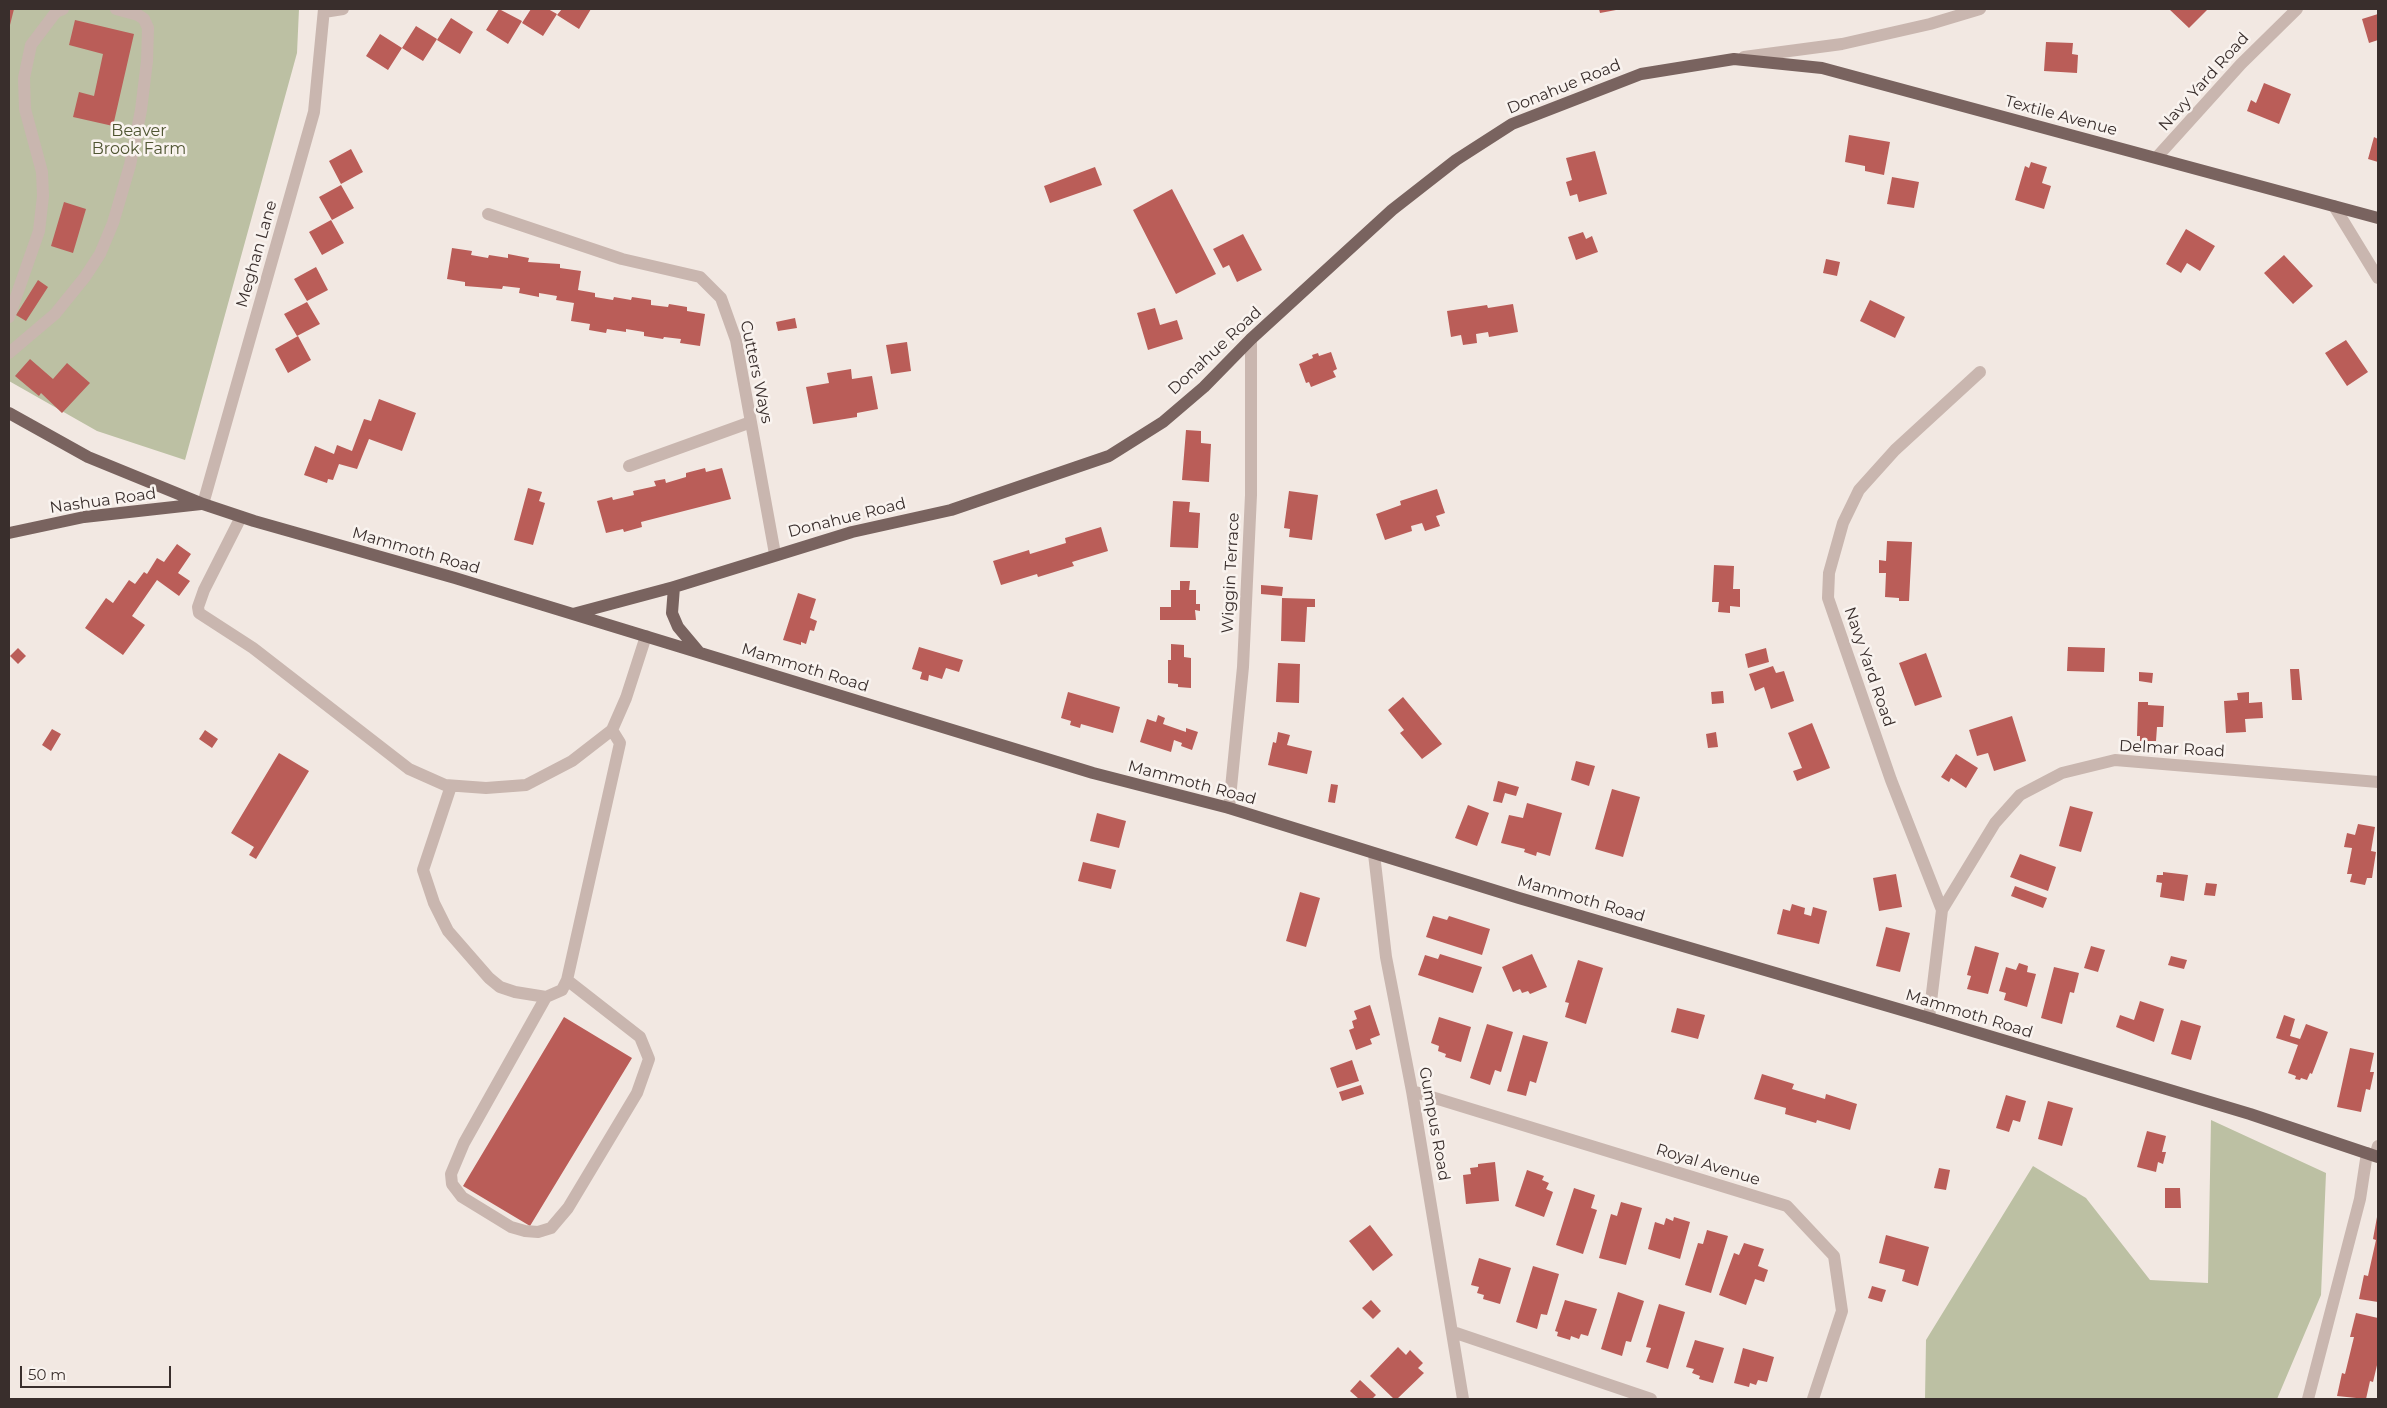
<!DOCTYPE html>
<style>
body{margin:0}
#map{position:relative;width:2387px;height:1408px;overflow:hidden;background:#f2e8e2;font-family:Montserrat,sans-serif}
canvas{display:block}
.frame{position:absolute;inset:0;border:10px solid #392e2c;pointer-events:none}
.scale{position:absolute;left:20px;top:1366px;width:151px;height:22px;box-sizing:border-box;border:2px solid #392e2c;border-top:0;padding-left:6px;font-size:15px;line-height:18px;white-space:nowrap;color:#392e2c;-webkit-text-stroke:4px #f9f3ef;paint-order:stroke}
</style>
<div id="map">
<canvas width="2387" height="1408"></canvas>
<div class="frame"></div>
<div class="scale">50 m</div>
</div>
<script>
const c = document.querySelector('canvas').getContext('2d');
c.lineJoin = 'round';
function fillPath(path, color) { c.fillStyle = color; c.fill(path, 'evenodd'); }
const shape = rows => new Path2D(rows.map(r => 'M' + r).join(''));
function stroke(path, color, width, dash) { c.strokeStyle = color; c.lineWidth = width; c.lineCap = dash ? 'butt' : 'round'; c.setLineDash(dash || []); c.stroke(path); }
function label(font, color, halo, rows, align = 'center') {
  c.font = font + ' Montserrat,sans-serif'; c.lineWidth = 5; c.setLineDash([]); c.textBaseline = 'middle'; c.strokeStyle = halo; c.fillStyle = color; for (const [text, x, y, turn = 0] of rows) {
    c.save(); c.translate(x, y); c.rotate((+turn || 0) * Math.PI / 180); c.textAlign = isNaN(turn) ? turn : align; if (halo) c.strokeText(text, 0, 0); c.fillText(text, 0, 0); c.restore();
  }
}
fillPath(shape([
 [9,9,299,9,297,53,185,460,97,431,9,381],
 [2211,1120,2326,1173,2321,1295,2277,1399,1925,1399,1926,1340,2033,1166,2086,1198,2150,1280,2208,1283]
]), '#bcc0a3');
fillPath(shape([
 [9,9,14,9,9,29],
 [499,9,522,21,508,44,486,30],
 [531,9,548,9,557,14,543,36,522,23],
 [562,9,591,9,579,29,557,15],
 [1599,9,1616,9,1616,10,1600,13],
 [2169,9,2208,9,2189,28],
 [2378,14,2378,40,2369,43,2362,19],
 [451,18,473,32,460,54,437,40],
 [75,20,134,34,113,126,73,117,79,92,94,96,103,54,69,45],
 [416,26,437,39,423,61,402,48],
 [380,34,402,48,388,70,366,56],
 [2046,42,2073,43,2072,54,2078,55,2077,73,2044,71],
 [2264,83,2291,94,2279,124,2247,111,2251,100,2256,103],
 [1849,135,1890,142,1884,175,1865,171,1865,166,1845,162],
 [2374,137,2378,139,2378,162,2368,159],
 [351,149,363,172,341,184,329,161],
 [1595,151,1607,194,1579,202,1577,194,1570,196,1566,182,1572,180,1566,158],
 [2031,162,2047,167,2042,183,2051,186,2044,209,2015,200,2025,166,2029,168],
 [1095,167,1102,185,1050,203,1044,186],
 [1892,177,1919,182,1914,208,1887,204],
 [341,185,354,208,332,220,319,197],
 [1172,189,1216,274,1176,294,1133,210],
 [64,202,86,209,73,253,51,246],
 [331,220,344,243,322,255,309,232],
 [2186,229,2215,246,2200,271,2187,263,2181,273,2166,264],
 [1583,232,1586,239,1592,236,1598,252,1576,260,1568,237],
 [1243,234,1262,270,1237,282,1229,265,1223,268,1213,249],
 [452,248,472,251,471,255,488,258,489,255,508,258,508,254,529,258,528,262,560,264,560,268,581,271,578,290,595,293,595,297,613,300,614,297,631,300,632,297,651,300,651,305,668,307,669,304,687,307,687,311,705,314,700,346,680,343,681,339,664,337,663,339,644,336,644,332,626,329,626,332,607,329,606,333,589,330,590,324,571,321,574,303,556,300,557,296,539,293,539,297,519,293,520,288,503,286,502,289,465,286,465,282,447,279],
 [2284,255,2313,286,2293,304,2264,273],
 [1826,259,1840,262,1837,276,1823,273],
 [316,267,328,290,307,301,294,279],
 [38,280,48,287,26,321,16,315],
 [1870,300,1905,317,1895,338,1860,321],
 [307,302,320,324,297,336,284,314],
 [1513,304,1518,332,1489,337,1488,332,1476,334,1477,343,1463,345,1461,335,1451,337,1447,311,1487,305,1488,308],
 [1155,308,1160,325,1177,320,1183,339,1148,350,1137,313],
 [795,318,797,328,778,331,776,322],
 [298,336,311,360,288,373,275,349],
 [2346,340,2368,372,2347,386,2325,353],
 [907,342,911,371,891,374,886,345],
 [1331,352,1337,369,1333,371,1336,377,1311,387,1309,382,1306,383,1299,364,1313,358,1312,355,1318,353,1319,356],
 [30,359,53,379,67,363,90,383,62,413,41,393,39,396,15,376],
 [851,369,852,379,872,376,878,409,857,413,857,417,813,424,806,387,829,383,827,373],
 [379,399,416,413,402,451,369,439,357,469,339,464,333,480,328,479,327,483,304,475,315,446,334,454,337,445,352,451,364,419,371,421],
 [1186,430,1201,431,1201,443,1211,444,1209,482,1182,480],
 [705,468,706,472,722,468,731,499,641,522,642,527,624,532,623,529,606,533,597,501,612,497,613,500,634,495,633,491,656,486,654,481,665,479,666,483,686,477,686,473],
 [528,488,542,492,539,501,545,503,533,545,514,540],
 [1437,489,1445,513,1436,516,1440,526,1425,531,1422,523,1411,526,1412,531,1385,540,1376,514,1401,505,1400,501],
 [1289,491,1318,495,1312,540,1289,537,1290,529,1284,528],
 [1173,501,1190,502,1189,512,1200,513,1198,548,1170,547],
 [1101,527,1108,551,1072,562,1074,566,1038,577,1037,574,1001,585,993,561,1029,550,1030,554,1066,543,1065,538],
 [1887,541,1912,542,1909,601,1899,601,1899,598,1885,597,1886,573,1879,573,1879,560,1886,561],
 [177,544,191,554,178,573,190,581,179,596,157,580,132,616,145,625,123,655,85,628,106,598,113,603,129,580,135,584,144,572,147,574,157,558,164,562],
 [1714,565,1734,566,1733,589,1740,589,1740,607,1730,606,1730,613,1718,612,1719,602,1712,602],
 [1180,581,1190,581,1189,590,1196,590,1196,604,1200,604,1200,611,1195,610,1196,620,1160,620,1160,607,1171,607,1171,590,1180,590],
 [1261,585,1283,587,1282,596,1261,594],
 [798,593,816,599,810,618,817,621,814,631,810,630,806,644,801,642,801,645,783,640],
 [1282,598,1315,599,1315,607,1307,607,1305,642,1281,641],
 [1171,644,1184,645,1184,657,1191,658,1191,688,1178,687,1178,684,1168,683,1168,660,1171,660],
 [919,647,963,660,959,672,946,668,942,679,929,675,928,681,920,679,922,672,912,669],
 [2068,647,2105,648,2104,672,2067,671],
 [18,648,26,656,18,664,10,656],
 [1766,648,1769,662,1748,668,1745,654],
 [1926,653,1942,697,1915,706,1899,663],
 [1278,663,1300,664,1299,703,1276,702],
 [1773,666,1776,673,1784,671,1794,701,1771,709,1764,687,1755,691,1749,674],
 [2290,669,2299,669,2302,700,2292,700],
 [2139,672,2153,673,2152,683,2139,681],
 [1723,691,1724,703,1712,704,1711,692],
 [1068,692,1120,707,1113,733,1081,724,1080,728,1070,725,1071,721,1061,718],
 [2249,692,2249,703,2262,702,2263,718,2245,719,2246,732,2226,733,2224,701,2238,700,2237,693],
 [1403,697,1442,744,1422,759,1400,733,1404,730,1388,710],
 [2138,702,2148,702,2148,705,2164,706,2163,727,2157,727,2156,741,2140,741,2140,736,2137,736],
 [1158,715,1165,718,1163,724,1186,732,1186,728,1198,732,1192,750,1181,746,1182,743,1174,740,1171,752,1140,742,1147,719,1156,722],
 [2012,716,2026,761,1994,771,1988,753,1977,756,1969,730],
 [1812,723,1830,768,1797,781,1793,771,1802,768,1788,733],
 [52,729,61,734,51,751,42,745],
 [205,730,218,739,212,748,199,739],
 [1278,732,1290,735,1287,745,1312,751,1307,774,1268,765,1273,742,1276,743],
 [1716,732,1718,747,1708,748,1706,734],
 [279,753,309,771,256,859,249,855,254,847,231,833],
 [1956,754,1978,768,1966,788,1951,778,1949,782,1941,777],
 [1576,761,1595,766,1589,786,1571,780],
 [1498,781,1519,787,1516,796,1505,793,1502,803,1493,801],
 [1331,784,1338,785,1335,803,1328,802],
 [1612,789,1640,797,1623,857,1595,849],
 [1527,803,1562,813,1550,856,1537,852,1536,856,1524,852,1525,849,1501,843,1509,815,1523,818],
 [1468,805,1489,813,1477,846,1455,838],
 [2070,806,2093,812,2081,852,2059,846],
 [1097,813,1126,821,1119,848,1090,841],
 [2358,824,2375,827,2371,851,2376,852,2372,878,2367,878,2365,885,2350,882,2352,874,2347,874,2352,848,2344,847,2347,833,2355,835],
 [2020,854,2056,867,2048,891,2010,877],
 [1083,862,1116,870,1111,889,1078,881],
 [2163,872,2188,875,2184,901,2160,897,2162,883,2156,882,2157,875,2163,875],
 [1896,874,1902,907,1879,911,1873,878],
 [2206,883,2217,884,2215,896,2204,895],
 [2015,886,2047,898,2043,908,2011,896],
 [1300,892,1320,898,1306,947,1286,941],
 [1792,904,1805,908,1804,914,1811,916,1813,907,1827,911,1819,944,1777,934,1783,909,1790,911],
 [1433,916,1447,920,1449,916,1490,929,1482,955,1426,937],
 [1886,927,1910,933,1900,972,1876,966],
 [1975,946,1999,953,1988,994,1967,989,1971,976,1967,975],
 [2091,946,2105,950,2098,972,2084,968],
 [1440,954,1482,967,1473,993,1418,975,1425,955,1438,959],
 [1532,954,1547,987,1530,994,1528,991,1522,993,1520,989,1513,992,1502,967],
 [2171,956,2187,960,2184,969,2168,965],
 [1578,960,1603,968,1586,1024,1565,1017,1569,1003,1565,1002],
 [2019,963,2028,966,2027,972,2036,974,2027,1007,2004,1000,2006,993,1999,991,2006,967,2016,970],
 [2054,967,2079,973,2074,993,2070,992,2062,1024,2041,1018],
 [2140,1001,2164,1009,2154,1042,2116,1027,2120,1015,2134,1020],
 [1370,1005,1380,1035,1370,1039,1372,1044,1356,1050,1349,1030,1354,1028,1352,1021,1357,1019,1354,1011],
 [1677,1008,1705,1015,1698,1039,1671,1032],
 [2284,1015,2295,1019,2290,1036,2300,1039,2306,1024,2328,1032,2312,1074,2310,1073,2307,1080,2301,1078,2300,1080,2295,1079,2296,1076,2288,1073,2298,1045,2276,1038],
 [564,1017,632,1058,530,1226,463,1186],
 [1439,1017,1471,1027,1461,1062,1445,1057,1446,1054,1438,1051,1439,1046,1431,1043],
 [2181,1020,2201,1026,2191,1060,2171,1054],
 [1487,1024,1513,1032,1501,1072,1495,1070,1490,1085,1470,1078],
 [1523,1035,1548,1042,1536,1083,1530,1081,1526,1096,1507,1091],
 [2350,1048,2374,1053,2370,1072,2374,1072,2370,1090,2366,1089,2361,1112,2337,1107],
 [1352,1060,1359,1081,1337,1088,1330,1068],
 [1762,1074,1794,1084,1792,1089,1825,1099,1826,1094,1857,1104,1850,1130,1817,1120,1816,1123,1785,1114,1786,1108,1754,1099],
 [1361,1085,1364,1094,1342,1101,1339,1092],
 [2006,1095,2026,1101,2020,1122,2013,1120,2009,1132,1996,1128],
 [2048,1101,2073,1108,2062,1146,2038,1139],
 [2147,1131,2166,1136,2162,1152,2166,1152,2163,1164,2158,1162,2156,1172,2137,1167],
 [1495,1162,1499,1201,1466,1204,1463,1175,1471,1174,1470,1168,1478,1167,1478,1164],
 [1939,1168,1950,1170,1946,1190,1934,1188],
 [1527,1170,1544,1176,1542,1180,1549,1183,1546,1189,1553,1192,1544,1217,1515,1206],
 [1574,1188,1595,1195,1591,1208,1597,1210,1583,1254,1556,1245],
 [2165,1188,2180,1188,2181,1208,2165,1208],
 [1621,1202,1642,1208,1626,1265,1599,1258,1611,1214,1617,1216],
 [1674,1217,1690,1222,1680,1259,1648,1249,1655,1222,1664,1225,1666,1218,1673,1221],
 [2377,1217,2378,1217,2378,1302,2359,1299,2364,1275,2368,1276,2376,1240,2373,1239],
 [1370,1225,1393,1255,1373,1271,1349,1241],
 [1707,1230,1728,1236,1711,1293,1685,1285,1698,1243,1703,1244],
 [1886,1235,1929,1247,1918,1286,1902,1281,1905,1270,1879,1263],
 [1744,1243,1764,1249,1758,1266,1768,1270,1764,1282,1755,1279,1746,1305,1719,1295,1734,1253,1739,1255],
 [1479,1258,1511,1268,1500,1304,1483,1299,1484,1295,1477,1293,1479,1287,1471,1285],
 [1533,1266,1559,1274,1547,1315,1541,1314,1537,1329,1516,1322],
 [1872,1286,1886,1290,1882,1302,1868,1298],
 [1618,1292,1644,1301,1631,1342,1626,1341,1622,1356,1601,1349],
 [1371,1300,1381,1311,1373,1319,1362,1308],
 [1565,1300,1597,1309,1588,1336,1581,1334,1579,1339,1571,1336,1570,1340,1557,1336,1558,1332,1555,1331],
 [1659,1304,1685,1312,1668,1369,1646,1362,1651,1348,1646,1347],
 [2356,1313,2378,1318,2378,1361,2373,1382,2370,1381,2366,1399,2337,1396,2342,1373,2345,1374,2354,1337,2350,1337],
 [1695,1340,1724,1348,1713,1383,1699,1379,1700,1376,1692,1373,1694,1369,1686,1367],
 [1398,1347,1406,1355,1410,1350,1423,1363,1418,1368,1424,1373,1397,1399,1394,1399,1370,1376],
 [1743,1348,1774,1357,1767,1382,1758,1380,1756,1385,1750,1383,1749,1387,1734,1383],
 [1360,1380,1376,1395,1372,1399,1359,1399,1350,1391]
]), '#ba5d58');
stroke(shape([
 [324,12,343,9],
 [1744,57,1842,44,1930,24,1980,9],
 [2157,157,2241,64,2297,9],
 [2334,206,2378,278],
 [488,214,622,259,700,277,721,298,736,340,775,554],
 [9,317,39,231,43,196,42,172,25,109,24,78,31,45,56,12,63,9],
 [9,353,55,314,85,277,100,254,113,223,130,165,141,110,147,61,148,28,144,19,138,15,116,9],
 [629,466,751,422],
 [203,504,314,112,324,9],
 [241,517,204,590,198,607,199,613,253,648,409,769,445,785,486,788,526,785,572,761,612,730,626,698,646,636],
 [451,786,423,870,434,903,448,931,489,978,500,987,515,992,546,997,562,990,567,980,620,743,612,730],
 [1229,808,1243,667,1251,495,1251,339],
 [1374,854,1386,957,1412,1091,1463,1399],
 [1942,910,1995,823,2020,795,2062,773,2115,760,2378,782],
 [546,997,464,1143,451,1174,452,1184,462,1197,511,1227,525,1231,538,1232,551,1228,568,1208,637,1093,649,1059,640,1037,567,980],
 [1929,1018,1942,910,1891,780,1828,598,1829,573,1843,523,1859,490,1895,450,1980,372],
 [1412,1091,1787,1206,1834,1256,1842,1311,1813,1399],
 [2375,1156,2378,1146],
 [1453,1332,1651,1399],
 [2308,1399,2360,1199,2367,1153]
]), '#c9b6af', 12);
stroke(shape([
 [9,413,88,457,203,504,254,521,455,578,1093,773,1229,808,1519,898,1929,1018,2250,1114,2378,1157],
 [9,533,84,517,201,504],
 [674,587,672,613,678,627,699,652],
 [573,614,674,587,852,532,951,510,1109,456,1163,422,1204,387,1251,339,1392,210,1456,160,1512,124,1641,74,1734,59,1822,68,2378,218]
]), '#79635f', 12);
label('16px', '#392e2c', '#f9f3ef', [
 ["Navy Yard Road",2204,82,-48],
 ["Donahue Road",1564,87,-22],
 ["Textile Avenue",2061,116,15],
 ["Meghan Lane",257,254,-74],
 ["Donahue Road",1215,351,-43],
 ["Cutters Ways",756,372,78],
 ["Nashua Road",103,501,-8],
 ["Donahue Road",847,518,-14],
 ["Mammoth Road",416,551,16],
 ["Wiggin Terrace",1231,573,-87],
 ["Navy Yard Road",1869,667,71],
 ["Mammoth Road",805,668,17],
 ["Delmar Road",2172,749,3],
 ["Mammoth Road",1192,783,15],
 ["Mammoth Road",1581,899,16],
 ["Mammoth Road",1969,1014,17],
 ["Gumpus Road",1434,1124,80],
 ["Royal Avenue",1708,1165,17]
]);
label('16px', '#4f5532', '#f9f3ef', [
 ["Beaver",139,131],
 ["Brook Farm",139,149]
]);
</script>
